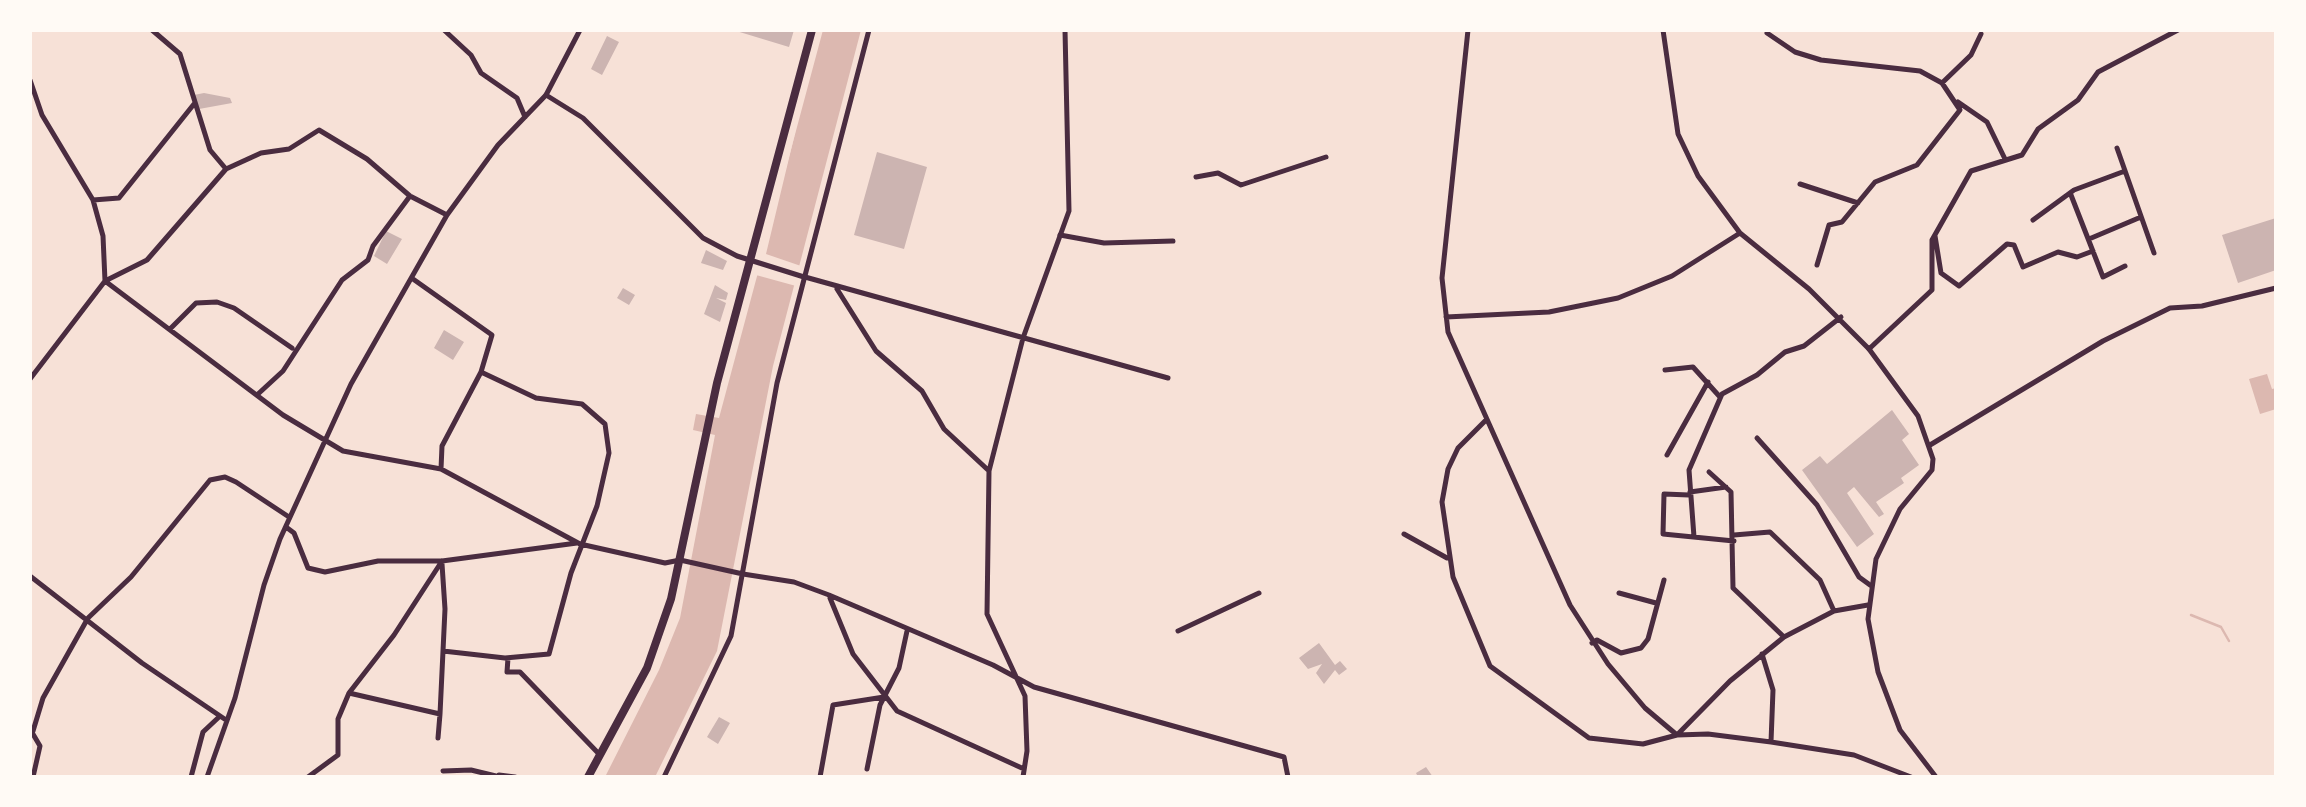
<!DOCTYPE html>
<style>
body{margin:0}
#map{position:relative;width:2306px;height:807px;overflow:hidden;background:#f7e1d7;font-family:Raleway,sans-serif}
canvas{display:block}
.frame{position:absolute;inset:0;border:32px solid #fffaf5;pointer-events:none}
</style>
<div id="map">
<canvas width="2306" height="807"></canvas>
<div class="frame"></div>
</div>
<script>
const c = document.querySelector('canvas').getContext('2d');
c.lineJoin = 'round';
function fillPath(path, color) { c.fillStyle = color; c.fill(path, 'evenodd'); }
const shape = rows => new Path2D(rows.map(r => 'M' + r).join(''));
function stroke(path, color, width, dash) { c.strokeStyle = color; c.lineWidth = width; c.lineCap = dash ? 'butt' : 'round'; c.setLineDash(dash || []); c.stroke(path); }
fillPath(shape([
 [823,30,861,30,773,366,717,651,655,777,605,777,659,670,680,618,715,435,693,430,696,414,719,418],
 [2267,374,2272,389,2276,388,2276,409,2260,414,2249,379]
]), '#dcb8b0');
fillPath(shape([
 [796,129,766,254,801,266,796,286,756,275]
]), '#f7e1d7');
stroke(shape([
 [2191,615,2221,627,2229,641]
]), '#dcb8b0', 2.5);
fillPath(shape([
 [733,30,794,30,789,47],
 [607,36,619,42,602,75,591,69],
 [204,93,230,98,232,103,199,109,194,95],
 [877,152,927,167,904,249,854,235],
 [2276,218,2276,270,2238,283,2222,235],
 [386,231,402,239,387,264,374,256],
 [706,250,727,261,723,270,701,263],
 [715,285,728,293,726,300,716,298,726,303,720,322,704,314],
 [623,288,635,295,629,305,617,298],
 [444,330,464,342,453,360,434,348],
 [1892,410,1909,434,1902,440,1919,465,1901,478,1904,483,1876,502,1884,514,1879,517,1854,487,1847,493,1874,534,1857,547,1802,470,1820,456,1827,464],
 [1319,643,1335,665,1340,661,1347,669,1339,675,1335,670,1324,684,1316,673,1322,664,1308,669,1299,658],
 [719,717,730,723,718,744,707,737],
 [1426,767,1433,777,1418,777,1416,773]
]), '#ccb4b1');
stroke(shape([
 [152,30,180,54,210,150,226,169,261,153,289,149,319,130,367,159,410,196,447,215],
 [444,30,471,55,481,73,517,98,525,117],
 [1468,30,1442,278,1448,332,1570,605,1608,664,1645,708,1677,735,1708,734,1771,742,1773,690,1762,654],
 [1663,30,1678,134,1698,176,1740,233,1809,289,1869,349,1932,290,1932,240,1971,171,2022,155,2038,129,2078,100,2098,72,2178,30],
 [1767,33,1795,52,1821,60,1920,71,1942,83,1960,110,1917,165,1875,182,1842,222,1829,225,1817,265],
 [30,80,42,115,93,200,103,236,105,281,283,415,343,451,441,469,580,544,665,563,680,560],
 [1942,83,1971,55,1981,34],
 [1958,102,1987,122,2005,159],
 [2117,148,2154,253],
 [1196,177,1218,173,1241,185,1326,157],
 [1800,184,1858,203],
 [2071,195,2103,277,2125,266],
 [93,200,119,198,194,104],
 [2033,220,2074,190,2125,171],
 [1060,235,1104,243,1173,241],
 [1935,236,1941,273,1959,286,2007,244,2014,245,2023,267,2058,252,2077,257,2093,251],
 [2089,239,2141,217],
 [805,277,1168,378],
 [413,279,492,335,481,372,442,446,441,469],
 [837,289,876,351,922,391,944,429,988,470],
 [1446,317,1549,312,1618,298,1672,276,1740,233],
 [170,329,196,303,217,302,234,308,292,348],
 [1665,370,1693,367,1720,397],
 [30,379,105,281,147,260,226,169],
 [258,394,283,371,342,280,368,260,373,246,410,196],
 [1486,420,1458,448,1448,469,1442,502,1453,577,1490,666,1589,738,1643,744,1677,735,1730,681,1784,637,1834,611,1868,605],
 [1757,438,1817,505,1859,577,1870,585],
 [1930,445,2103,341,2170,308,2202,306,2276,288],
 [1667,455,1708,382],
 [1709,472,1731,492,1733,588,1784,637],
 [1690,492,1726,487],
 [1689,495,1664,494,1663,534,1734,541],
 [286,527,294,533,308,568,325,572,378,561,442,561,577,543],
 [1404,534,1447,558],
 [1734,535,1770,532,1820,580,1834,611],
 [1694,537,1689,470,1722,394,1757,375,1785,352,1804,346,1841,317],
 [743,574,794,582,829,595,993,665,1034,687,1284,757,1288,777],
 [30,576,142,663,226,720],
 [1619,593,1656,603],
 [830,598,853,654,897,711,1024,769],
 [1178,631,1259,593],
 [1592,643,1597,640,1621,653,1641,648,1648,639,1664,580],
 [443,651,505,658,549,654,571,573,597,506,609,453,605,424,582,404,536,398,481,372],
 [508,658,507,672,520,672,599,754],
 [349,693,394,635,442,561],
 [440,714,445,609,442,564],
 [30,729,40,746,33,777],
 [33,731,43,698,88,618,131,577,210,480,225,477,236,482,289,517],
 [1771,742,1854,755,1911,777],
 [867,769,880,705,899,668,907,631],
 [443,771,471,770,500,777],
 [499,775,515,777],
 [191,777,203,732,219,717],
 [207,777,235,698,264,585,280,539,351,384,447,215,498,145,546,95],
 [308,777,338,755,338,719,349,693,440,714,438,738],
 [820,777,833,705,884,697],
 [1023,777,1027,751,1025,696,987,614,989,471,1023,338]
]), '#4a2c40', 5);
stroke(shape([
 [580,30,546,95,583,118,703,238,737,256,804,277],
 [1023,338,1069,211,1065,30],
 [1869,349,1918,416,1933,459,1932,470,1900,509,1876,559,1868,619,1878,672,1900,730,1936,777],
 [680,560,743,574],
 [664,777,731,636,777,383,869,30]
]), '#4a2c40', 5);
stroke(shape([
 [588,777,647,668,671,599,717,383,812,30]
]), '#4a2c40', 8);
</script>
